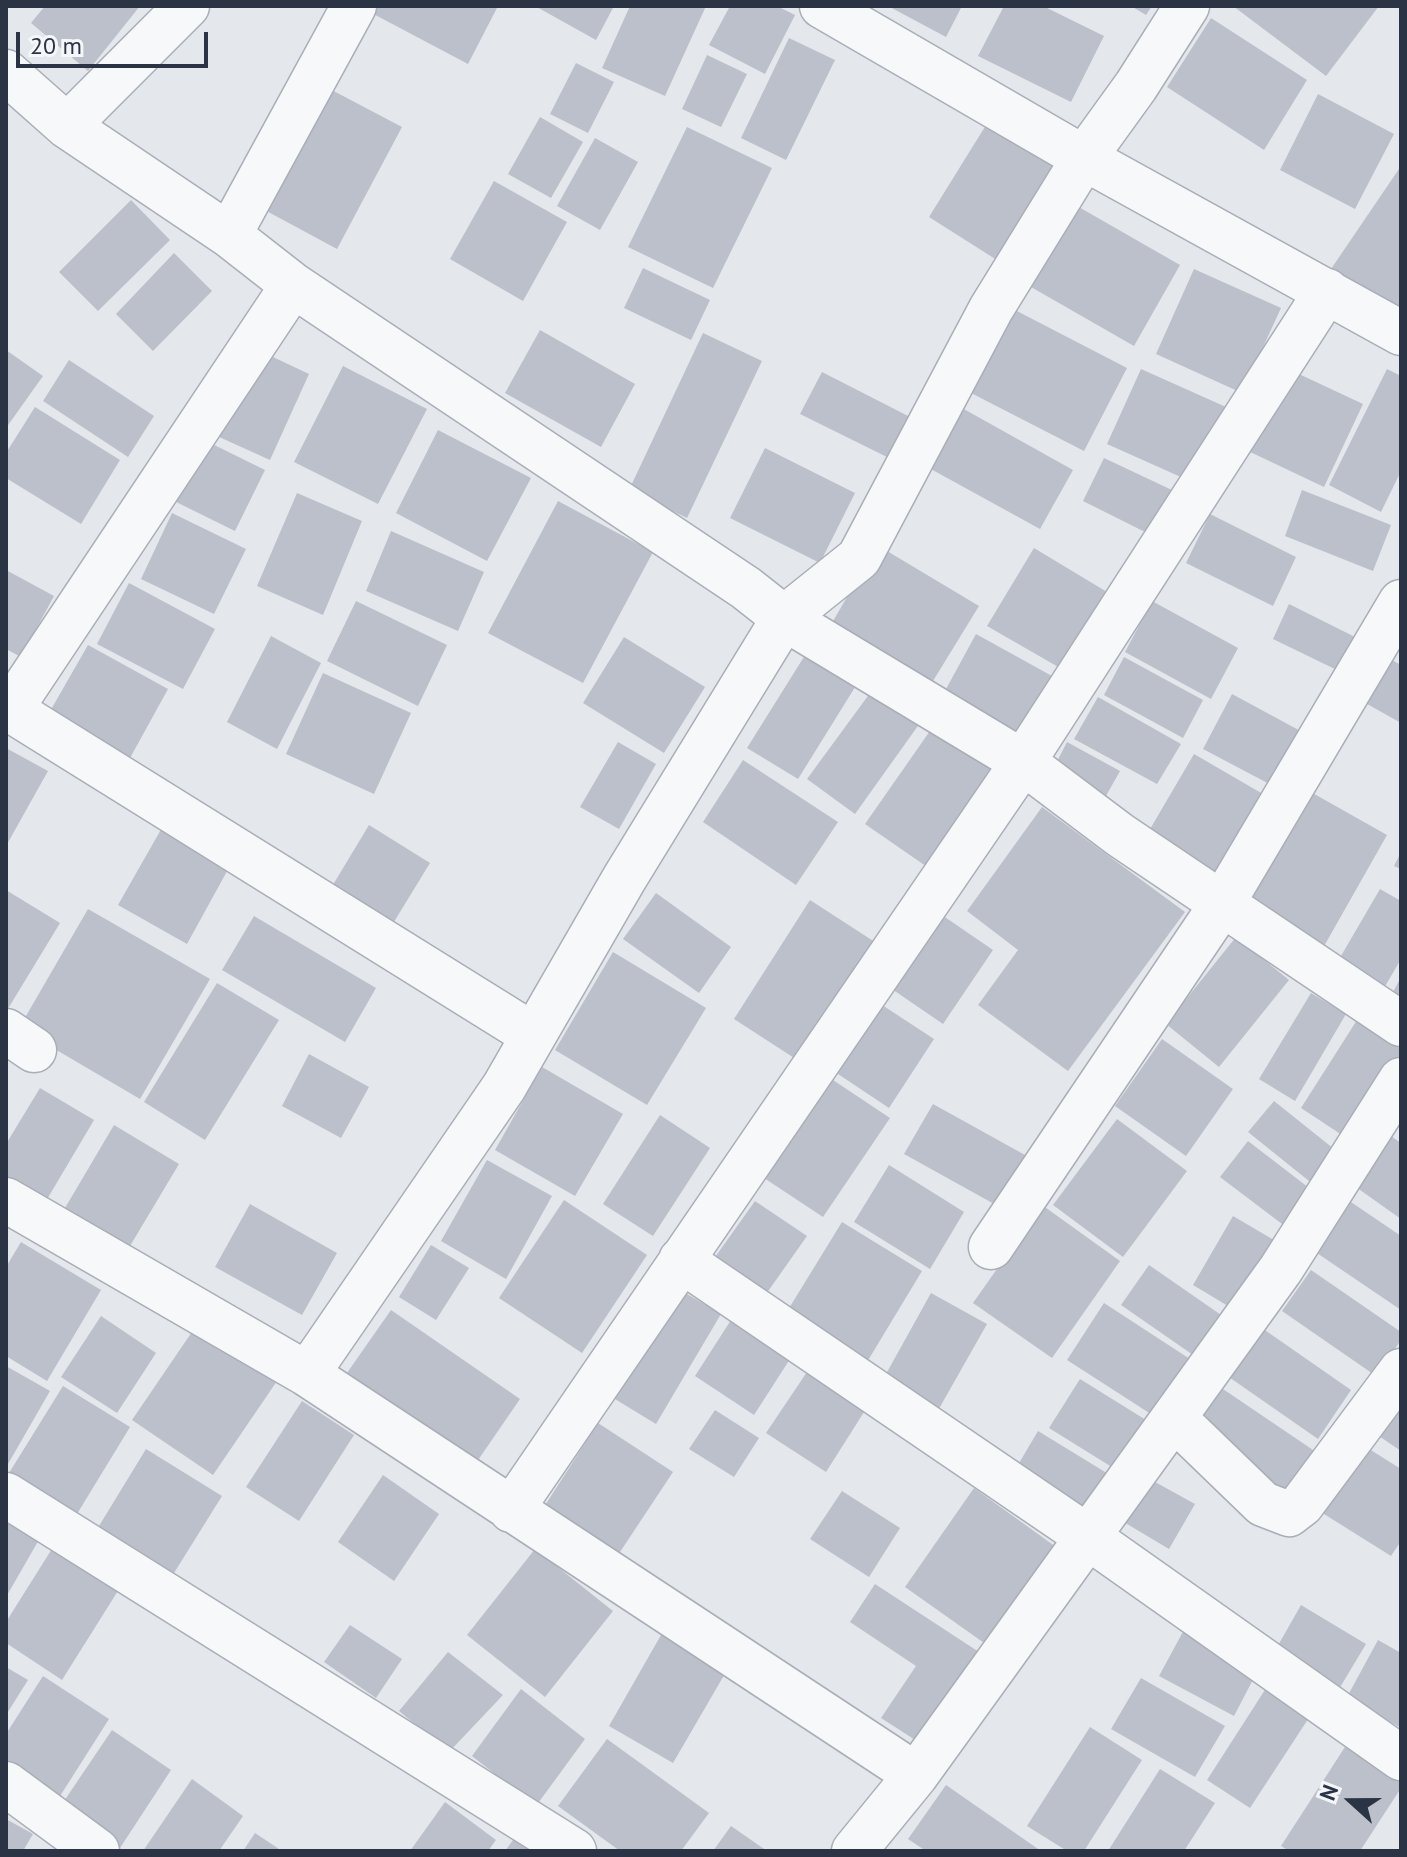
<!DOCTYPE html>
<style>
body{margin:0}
#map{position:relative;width:1407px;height:1857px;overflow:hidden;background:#e4e7ec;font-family:"PT Sans",sans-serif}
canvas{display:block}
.frame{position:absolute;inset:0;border:8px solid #2b3445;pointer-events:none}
.north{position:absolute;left:1311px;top:1761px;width:80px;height:80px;-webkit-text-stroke:6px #f4f6f9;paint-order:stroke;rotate:291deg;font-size:22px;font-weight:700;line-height:32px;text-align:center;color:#2b3445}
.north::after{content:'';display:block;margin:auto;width:28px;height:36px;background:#2b3445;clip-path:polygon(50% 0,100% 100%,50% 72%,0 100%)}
.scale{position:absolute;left:16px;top:32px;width:192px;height:36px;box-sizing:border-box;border:4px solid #2b3445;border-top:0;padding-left:10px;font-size:24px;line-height:28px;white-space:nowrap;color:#2b3445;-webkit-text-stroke:6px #f4f6f9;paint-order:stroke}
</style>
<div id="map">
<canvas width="1407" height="1857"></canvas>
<div class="frame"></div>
<div class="north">N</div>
<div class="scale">20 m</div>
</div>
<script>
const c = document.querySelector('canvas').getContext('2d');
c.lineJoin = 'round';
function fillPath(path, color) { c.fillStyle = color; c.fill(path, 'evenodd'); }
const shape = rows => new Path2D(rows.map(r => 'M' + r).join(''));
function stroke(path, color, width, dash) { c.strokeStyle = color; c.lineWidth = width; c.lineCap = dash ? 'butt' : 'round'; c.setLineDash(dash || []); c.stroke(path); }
fillPath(shape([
 [45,6,140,6,88,71,31,23],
 [366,6,498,6,468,64,364,9],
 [535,6,614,6,596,40],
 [630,6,706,6,665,96,602,68],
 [730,6,777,6,795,15,765,74,709,45],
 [888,6,962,6,946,37],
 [1004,6,1043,6,1104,36,1071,102,978,56],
 [1131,6,1152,6,1146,15],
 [1233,6,1379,6,1326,76],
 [1211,18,1307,80,1264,150,1167,87],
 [789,38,835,60,786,160,741,138],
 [707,55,747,74,721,127,682,109],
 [576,63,614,82,588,133,550,114],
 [326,87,402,127,337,249,261,208],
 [1318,94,1394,134,1355,209,1280,170],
 [540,117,583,142,551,198,508,174],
 [991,117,1062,160,1000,262,929,217],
 [687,127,772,168,713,288,628,247],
 [595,138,638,162,600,230,557,206],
 [1401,166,1401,317,1331,269],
 [494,181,567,222,523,301,450,259],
 [131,200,170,240,98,311,59,272],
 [1077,206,1180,265,1134,346,1031,287],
 [174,253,212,291,153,351,116,314],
 [643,268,710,300,691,340,624,308],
 [1194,269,1281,308,1242,393,1156,354],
 [1015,310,1127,368,1084,451,971,393],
 [540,330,635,384,601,447,505,393],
 [703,333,762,361,687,518,629,490],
 [256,349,309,374,270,460,217,436],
 [6,350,43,376,6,428],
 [69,360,154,416,128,457,43,401],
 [343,366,427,409,378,504,294,462],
 [1284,367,1363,404,1324,487,1246,450],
 [1141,369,1226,407,1192,482,1107,444],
 [1387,369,1401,376,1401,471,1381,512,1329,485],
 [822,372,912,418,891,459,800,414],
 [35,407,120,460,81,524,6,478,6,453],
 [962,408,1073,470,1040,529,929,468],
 [438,430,531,478,487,561,396,513],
 [200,438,265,470,235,531,170,499],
 [765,448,855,493,820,563,730,518],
 [1104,458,1174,491,1153,536,1083,501],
 [1302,490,1391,525,1373,571,1285,536],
 [297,493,362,521,323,615,257,586],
 [558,501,653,552,583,683,488,633],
 [172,513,246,549,214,614,141,579],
 [1210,514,1296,557,1273,606,1186,563],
 [391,531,484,572,458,631,366,591],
 [877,545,979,606,925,694,825,635],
 [1034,548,1112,595,1067,672,987,626],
 [6,570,54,596,21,657,6,649],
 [129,583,215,629,183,689,97,644],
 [356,601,447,645,418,706,327,661],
 [1152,601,1238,648,1211,699,1125,652],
 [1289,604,1359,639,1343,673,1273,639],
 [976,634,1061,681,1024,746,940,700],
 [271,636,321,663,277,749,227,722],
 [624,637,705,687,664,753,583,703],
 [88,645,168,689,130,758,49,713],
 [1368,647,1401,665,1401,723,1344,691],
 [807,652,857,684,798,779,747,748],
 [1124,657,1203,700,1183,738,1104,695],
 [323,673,411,713,374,794,286,754],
 [873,689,920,723,855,814,807,779],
 [1232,694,1306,734,1277,788,1203,749],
 [1098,697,1181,744,1157,784,1074,739],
 [939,718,1007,765,933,871,865,824],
 [618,742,656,764,619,829,580,807],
 [1067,742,1120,771,1102,803,1050,775],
 [6,748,48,771,6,846],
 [1194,754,1287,808,1239,890,1146,836],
 [743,760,838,822,796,885,703,822],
 [1309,791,1387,835,1323,948,1245,903],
 [1042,807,1185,912,1068,1071,978,1005,1018,950,967,911],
 [369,825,430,863,389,930,328,893],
 [163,826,231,864,187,944,118,905],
 [1401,852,1401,869,1394,866],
 [1380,889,1401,901,1401,959,1380,995,1334,968],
 [6,890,60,923,6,1012],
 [656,893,731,947,699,993,623,939],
 [810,900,881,946,805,1065,734,1019],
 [88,909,210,979,140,1099,19,1028],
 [939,913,993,950,943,1024,889,987],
 [254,916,376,988,345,1042,222,970],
 [1236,937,1289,980,1219,1067,1166,1024],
 [613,952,706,1008,647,1105,555,1050],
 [1401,977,1401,1004,1390,998],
 [217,983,279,1020,205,1140,144,1102],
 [1311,993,1346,1014,1295,1101,1259,1079],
 [876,1001,934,1039,889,1108,832,1070],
 [1357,1020,1401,1049,1401,1057,1348,1139,1301,1108],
 [1162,1039,1233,1089,1186,1156,1115,1106],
 [309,1054,369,1087,341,1138,282,1106],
 [542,1067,623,1114,575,1196,495,1150],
 [821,1072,890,1118,823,1217,755,1172],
 [40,1088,94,1120,46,1201,6,1177,6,1144],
 [1274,1101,1339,1153,1314,1185,1248,1132],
 [933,1104,1034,1160,1005,1210,904,1154],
 [660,1115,710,1148,653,1236,603,1204],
 [1117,1119,1187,1171,1123,1257,1053,1205],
 [114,1125,179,1164,130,1246,65,1208],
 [1388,1134,1401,1143,1401,1219,1353,1185],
 [1248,1141,1313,1191,1286,1227,1220,1177],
 [487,1160,552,1196,506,1279,441,1241],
 [889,1165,964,1212,930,1269,854,1222],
 [1345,1198,1401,1236,1401,1310,1311,1249],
 [564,1200,647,1255,582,1353,499,1298],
 [755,1201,807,1236,764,1297,713,1260],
 [250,1204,337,1253,302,1315,215,1267],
 [1042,1205,1120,1261,1052,1358,973,1303],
 [1233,1216,1279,1243,1238,1312,1193,1285],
 [842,1222,922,1271,864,1367,783,1318],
 [21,1242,101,1290,47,1381,6,1356,6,1267],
 [431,1245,469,1268,436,1320,399,1297],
 [1149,1265,1224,1317,1196,1357,1121,1305],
 [1311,1270,1401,1332,1401,1340,1376,1376,1282,1311],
 [670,1284,721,1314,656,1424,605,1393],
 [931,1293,987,1324,936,1414,881,1383],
 [1104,1303,1193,1361,1157,1418,1067,1360],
 [391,1310,520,1399,476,1463,347,1373],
 [101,1316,156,1353,117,1413,61,1377],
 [731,1320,790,1359,754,1415,695,1376],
 [196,1326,277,1381,213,1475,132,1420],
 [1259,1326,1351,1390,1318,1439,1226,1375],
 [813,1363,871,1401,826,1472,766,1433],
 [6,1366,50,1391,8,1464,6,1462],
 [1080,1379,1146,1420,1115,1469,1049,1428],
 [63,1386,130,1427,77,1514,9,1473],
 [1220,1387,1316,1452,1285,1498,1188,1433],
 [1401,1391,1401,1451,1373,1432],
 [302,1401,354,1435,299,1521,246,1487],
 [715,1410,759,1438,734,1477,689,1449],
 [598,1423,673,1472,618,1555,544,1507],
 [1038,1431,1110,1475,1084,1518,1012,1475],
 [1358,1442,1401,1469,1401,1541,1391,1556,1316,1509],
 [146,1449,222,1496,174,1573,99,1526],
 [383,1475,439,1514,394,1581,338,1542],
 [1146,1477,1195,1504,1169,1549,1122,1521],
 [974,1488,1063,1552,994,1650,905,1587],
 [842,1491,900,1528,869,1577,810,1539],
 [6,1510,44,1531,6,1597],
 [55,1544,121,1586,62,1680,6,1643,6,1622],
 [535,1549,613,1611,545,1697,467,1635],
 [875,1584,982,1654,923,1745,881,1718,916,1666,850,1622],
 [1301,1605,1366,1644,1336,1694,1272,1656],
 [350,1625,402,1659,376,1698,324,1662],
 [665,1628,730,1665,673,1763,609,1726],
 [1185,1628,1259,1668,1234,1716,1159,1676],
 [1378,1640,1401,1653,1401,1728,1347,1697],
 [448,1652,503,1695,449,1752,399,1711],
 [6,1667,28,1680,6,1715],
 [43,1676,109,1719,55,1804,6,1773,6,1734],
 [1141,1678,1225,1726,1195,1777,1111,1729],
 [1270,1682,1314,1710,1250,1808,1207,1780],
 [521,1689,585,1739,536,1806,472,1756],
 [1090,1727,1142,1760,1084,1851,1067,1851,1027,1826],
 [112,1730,171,1770,118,1851,58,1810],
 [1354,1733,1401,1763,1401,1788,1360,1851,1289,1851,1281,1846],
 [607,1739,709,1813,681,1851,620,1851,558,1806],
 [1160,1769,1215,1803,1184,1851,1108,1851],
 [192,1779,243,1816,219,1851,143,1851],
 [946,1785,1041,1851,926,1851,908,1839],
 [445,1802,496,1840,488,1851,410,1851],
 [6,1819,33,1834,23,1851,6,1851],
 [524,1825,560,1851,505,1851],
 [731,1826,767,1851,713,1851],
 [255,1833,282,1851,243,1851]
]), '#bbc0ca');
const minor = shape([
 [822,6,1084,158,1401,333],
 [6,72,67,126,229,235,293,285,746,588,784,618,1023,762,1120,835,1401,1024],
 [67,126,187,6],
 [229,235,354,6],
 [6,707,533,1035],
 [10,710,293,285],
 [6,1031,34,1050],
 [6,1200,307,1374,504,1087,624,879,784,618,859,558,991,309,1084,158,1136,86,1187,6],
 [991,1247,1222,904,1401,602],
 [681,1260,1088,1537,1401,1758],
 [307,1374,916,1775],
 [1174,1418,1263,1504,1289,1514,1302,1504,1401,1371],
 [6,1495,574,1851],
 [511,1510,1023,762,1327,291],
 [6,1784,97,1851],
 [854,1851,916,1775,1281,1269,1401,1080]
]);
stroke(minor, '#a9aeb7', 47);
stroke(minor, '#f7f8fa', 44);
</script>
